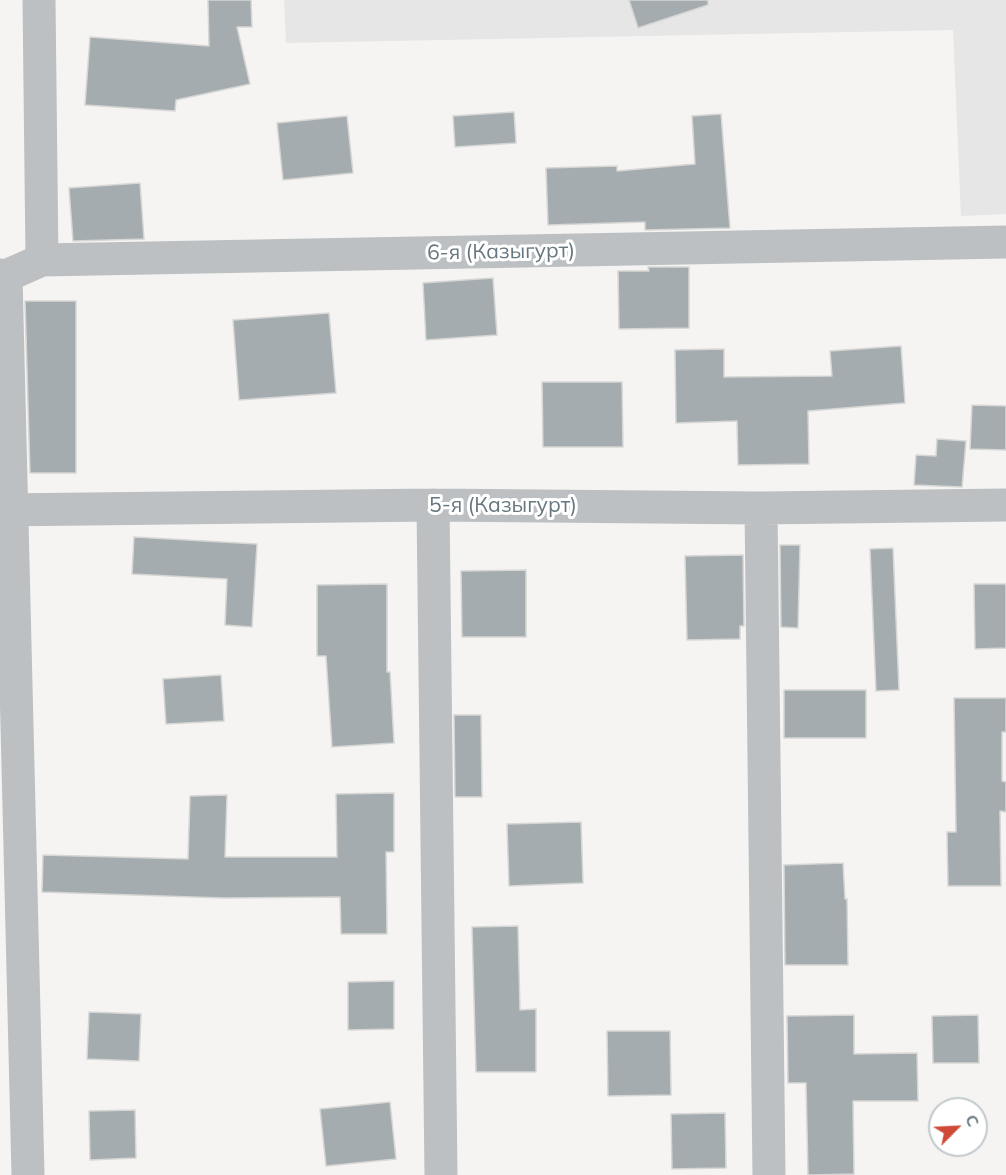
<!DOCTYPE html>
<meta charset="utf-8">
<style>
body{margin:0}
#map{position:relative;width:1006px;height:1175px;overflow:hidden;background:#f5f4f2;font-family:Mulish,sans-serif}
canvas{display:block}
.north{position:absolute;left:928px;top:1097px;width:60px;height:60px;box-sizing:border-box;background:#fff;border:2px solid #c2c9cc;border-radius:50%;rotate:66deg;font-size:16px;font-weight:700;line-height:24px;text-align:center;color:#67777f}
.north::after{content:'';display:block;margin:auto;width:21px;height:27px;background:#cf4a38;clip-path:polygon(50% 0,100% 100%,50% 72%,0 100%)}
</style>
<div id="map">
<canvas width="1006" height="1175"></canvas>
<div class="north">С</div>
</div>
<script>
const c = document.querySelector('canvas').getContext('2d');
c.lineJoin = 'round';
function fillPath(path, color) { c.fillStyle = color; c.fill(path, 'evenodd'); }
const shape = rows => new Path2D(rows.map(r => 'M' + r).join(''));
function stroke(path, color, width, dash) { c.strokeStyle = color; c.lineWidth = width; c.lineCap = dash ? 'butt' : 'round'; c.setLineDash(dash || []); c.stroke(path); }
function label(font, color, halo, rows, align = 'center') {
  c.font = font + ' Mulish,sans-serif'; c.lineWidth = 6; c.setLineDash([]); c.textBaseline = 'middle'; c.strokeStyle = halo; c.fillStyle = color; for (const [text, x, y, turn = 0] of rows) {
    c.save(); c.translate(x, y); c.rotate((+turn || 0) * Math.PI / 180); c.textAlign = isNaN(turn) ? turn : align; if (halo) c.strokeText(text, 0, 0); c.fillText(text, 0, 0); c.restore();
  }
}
fillPath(shape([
 [284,0,1006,0,1006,214,961,216,953,30,286,43]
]), '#e5e6e5');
const building = shape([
 [208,0,251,0,252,27,237,27,250,84,176,100,175,111,85,105,90,37,209,46,208,0],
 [629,0,708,0,708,5,638,28,629,0],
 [514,112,516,143,455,147,453,116,514,112],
 [721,114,730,228,645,230,645,222,548,225,546,168,617,166,617,171,695,164,692,116,721,114],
 [347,116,353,173,283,180,277,123,347,116],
 [140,183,144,239,73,241,69,188,140,183],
 [648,267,689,267,689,328,619,329,618,271,649,271,648,267],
 [493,278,497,335,426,340,423,283,493,278],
 [25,301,76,301,76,473,30,473,25,301],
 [329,313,336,393,239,400,233,320,329,313],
 [901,346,905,403,808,411,809,464,738,465,737,421,676,423,675,350,724,349,724,377,832,376,830,351,901,346],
 [542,382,622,382,623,447,543,447,542,382],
 [972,405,1006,406,1006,450,970,449,972,405],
 [937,439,966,441,962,487,914,485,916,455,936,456,937,439],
 [134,537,257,544,252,627,225,625,227,579,132,574,134,537],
 [780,545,800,545,798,628,781,627,780,545],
 [893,548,899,690,876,691,870,549,893,548],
 [743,555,744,626,740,626,740,639,687,640,685,556,743,555],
 [526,570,526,637,462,637,461,571,526,570],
 [387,584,387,672,390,672,394,743,332,747,326,656,317,656,317,585,387,584],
 [974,584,1006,584,1006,648,975,649,974,584],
 [221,675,224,721,166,724,163,679,221,675],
 [784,690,866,690,866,738,784,738,784,690],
 [954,698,1006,698,1006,732,1002,732,1002,781,1006,782,1006,812,1000,811,1001,886,948,886,947,832,956,832,954,698],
 [454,715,481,715,482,797,455,797,454,715],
 [394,793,394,852,386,852,387,934,341,934,340,897,224,898,42,892,43,855,188,859,190,796,227,795,225,857,337,857,336,794,394,793],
 [581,822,583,883,509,886,507,824,581,822],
 [843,863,845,899,847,899,848,965,785,965,784,865,843,863],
 [518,926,520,1010,536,1009,536,1072,476,1072,472,927,518,926],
 [394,981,394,1029,348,1030,348,982,394,981],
 [89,1012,141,1014,139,1061,87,1059,89,1012],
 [854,1015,854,1054,917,1053,918,1101,853,1101,854,1174,808,1175,806,1083,788,1083,787,1016,854,1015],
 [978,1015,979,1063,933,1063,932,1016,978,1015],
 [607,1031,670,1031,671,1095,608,1096,607,1031],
 [390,1102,396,1159,326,1166,320,1109,390,1102],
 [135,1110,136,1158,90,1160,89,1111,135,1110],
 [725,1113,726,1168,672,1169,671,1114,725,1113]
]);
fillPath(building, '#a4acb0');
stroke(building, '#d6d6d4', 1.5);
stroke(shape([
 [39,0,42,260],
 [0,275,6,276,42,260,1006,242],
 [6,276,28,1175],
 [433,505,441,1175],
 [761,508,769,1175],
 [0,510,433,505,761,508,1006,505]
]), '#bcc0c3', 33);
label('21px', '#67777f', '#fff', [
 ["6-я (Казыгурт)",501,252,-1],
 ["5-я (Казыгурт)",503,506]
]);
</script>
